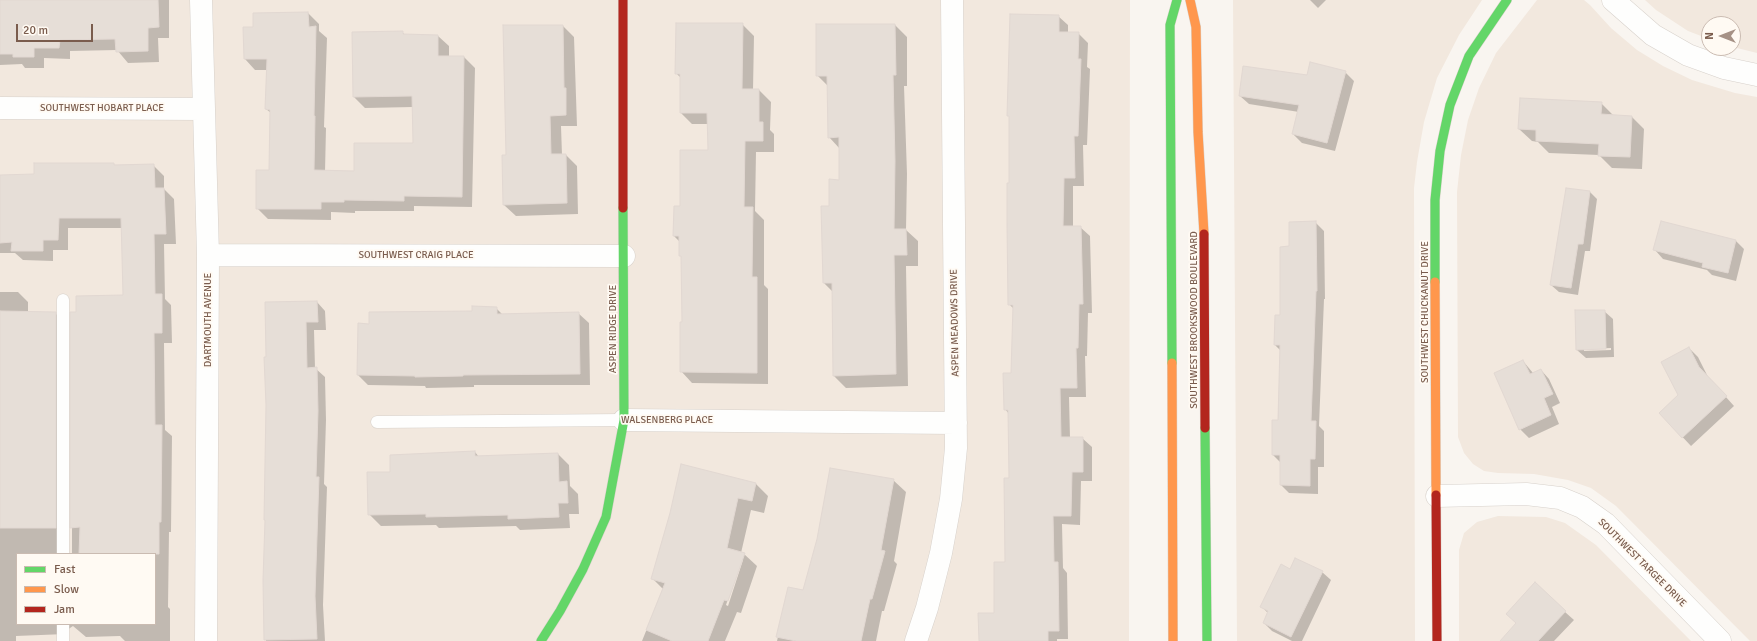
<!DOCTYPE html>
<style>
body{margin:0}
#map{position:relative;width:1757px;height:641px;overflow:hidden;background:#f9f5f0;font-family:Signika,sans-serif}
canvas{display:block}
.legend{position:absolute;left:16px;top:553px;width:140px;height:72px;box-sizing:border-box;background:#fffaf3;border:1px solid #cabbb1;margin:0;padding:5px 7px;list-style:none;font-size:12px;color:#7a5c4d}
.legend li{display:flex;align-items:center;gap:8px;height:20px}
.legend b{width:20px;border:1px solid #cabbb1}
.north{position:absolute;left:1701px;top:16px;width:40px;height:40px;box-sizing:border-box;background:#fffaf3;border:1px solid #cabbb1;border-radius:50%;rotate:270deg;font-size:11px;font-weight:700;line-height:16px;text-align:center;color:#7a5c4d}
.north::after{content:'';display:block;margin:auto;width:14px;height:18px;background:#a69286;clip-path:polygon(50% 0,100% 100%,50% 72%,0 100%)}
.scale{position:absolute;left:16px;top:24px;width:77px;height:18px;box-sizing:border-box;border:2px solid #7a5c4d;border-top:0;padding-left:5px;font-size:12px;line-height:14px;white-space:nowrap;color:#7a5c4d;-webkit-text-stroke:3px #fffaf3;paint-order:stroke}
</style>
<div id="map">
<canvas width="1757" height="641"></canvas>
<ul class="legend">
<li><b style="height:5px;background:#63d668"></b>Fast</li>
<li><b style="height:5px;background:#ff974d"></b>Slow</li>
<li><b style="height:5px;background:#b3261e"></b>Jam</li>
</ul>
<div class="north">N</div>
<div class="scale">20 m</div>
</div>
<script>
const c = document.querySelector('canvas').getContext('2d');
c.lineJoin = 'round';
function fillPath(path, color) { c.fillStyle = color; c.fill(path, 'evenodd'); }
const shape = rows => new Path2D(rows.map(r => 'M' + r).join(''));
function stroke(path, color, width, dash) { c.strokeStyle = color; c.lineWidth = width; c.lineCap = dash ? 'butt' : 'round'; c.setLineDash(dash || []); c.stroke(path); }
function label(font, color, halo, rows, align = 'center') {
  c.font = font + ' Signika,sans-serif'; c.lineWidth = 3.5; c.setLineDash([]); c.textBaseline = 'middle'; c.strokeStyle = halo; c.fillStyle = color; for (const [text, x, y, turn = 0] of rows) {
    c.save(); c.translate(x, y); c.rotate((+turn || 0) * Math.PI / 180); c.textAlign = isNaN(turn) ? turn : align; if (halo) c.strokeText(text, 0, 0); c.fillText(text, 0, 0); c.restore();
  }
}
fillPath(shape([
 [0,0,1130,0,1129,641,0,641],
 [17,554,155,554,155,624,17,624],
 [1233,0,1482,0,1459,35,1437,78,1424,122,1417,162,1414,188,1415,641,1237,641],
 [1537,0,1584,0,1590,5,1611,28,1637,50,1663,66,1692,80,1735,93,1757,97,1757,641,1750,641,1616,506,1591,488,1568,480,1534,474,1498,473,1484,471,1473,464,1464,453,1458,437,1457,192,1461,155,1468,120,1479,88,1496,53],
 [1645,0,1757,0,1757,53,1733,47,1733,24,1709,24,1709,39,1688,31,1656,10],
 [1498,516,1546,517,1565,523,1596,545,1691,641,1459,641,1459,550,1464,533,1477,522]
]), '#f2e8de');
fillPath(shape([
 [0,0,169,0,169,38,158,38,159,62,128,63,117,50,70,51,70,59,44,58,44,68,25,68,22,64,0,65],
 [1310,0,1326,0,1318,8],
 [308,13,319,24,319,31,327,38,324,127,326,128,325,172,355,172,414,144,413,107,365,108,354,97,353,33,402,32,405,35,438,36,449,46,449,57,464,57,475,68,472,207,414,206,414,211,355,211,355,213,331,212,331,220,268,219,257,208,270,171,271,113,266,109,267,70,255,70,245,59,254,28],
 [1058,16,1068,25,1068,33,1078,33,1088,43,1087,67,1090,69,1087,145,1083,145,1084,186,1073,186,1073,227,1080,227,1090,236,1092,313,1088,313,1087,356,1085,356,1086,397,1069,397,1070,438,1082,438,1092,447,1092,481,1081,481,1080,525,1062,524,1063,568,1067,573,1068,639,1057,639,1057,641,980,641,995,614,1006,563,1010,479,1009,414,1005,409,1012,374,1014,309,1009,304,1010,184],
 [742,24,754,36,753,90,759,90,771,102,770,130,774,134,774,152,756,152,755,211,764,220,764,285,768,289,768,384,692,383,681,371,683,323,682,258,680,255,680,242,674,236,681,207,709,150,709,124,692,124,681,113,681,78,676,73],
 [895,25,907,37,907,86,904,86,907,174,906,230,918,241,918,266,906,266,908,386,846,388,834,376,833,292,824,283,830,207,840,181,840,149,829,137,828,86,817,75],
 [563,26,574,37,577,126,561,126,562,155,566,155,577,166,578,214,516,216,504,205,507,156],
 [1345,72,1354,81,1335,151,1302,143,1293,134,1299,112,1249,104,1240,96,1308,76],
 [1601,103,1614,116,1632,117,1644,129,1642,169,1612,168,1599,155,1549,153,1538,142,1532,141,1519,129],
 [113,164,116,166,153,165,164,176,164,189,174,199,176,244,164,244,165,299,171,305,172,343,164,343,165,430,172,436,171,532,169,532,168,607,170,609,170,641,125,641,120,636,86,637,73,626,67,630,66,634,16,636,16,641,0,641,0,292,18,292,28,302,28,312,55,313,65,323,65,554,17,554,17,624,155,624,155,554,72,554,72,313,77,313,124,296,122,228,68,228,68,250,53,250,53,261,23,260,15,253,0,253,0,176,35,175],
 [1590,192,1597,199,1590,251,1585,251,1578,295,1559,292,1551,285],
 [1315,222,1324,231,1325,299,1324,299,1319,426,1324,431,1324,467,1318,467,1318,494,1289,493,1281,485,1281,463,1273,455,1278,421,1281,351,1275,345,1281,316,1290,247],
 [1735,240,1744,249,1736,281,1712,275,1707,270,1663,259,1655,250],
 [317,302,325,311,326,330,314,330,315,368,325,377,326,420,324,484,327,487,323,605,325,641,266,641,266,521,265,520,267,405,265,358],
 [496,308,503,315,578,313,589,323,590,385,474,385,474,387,426,388,425,386,368,385,358,375,370,325],
 [1604,311,1613,319,1614,357,1586,358,1577,350],
 [1611,348,1611,350,1584,351,1584,349],
 [1689,348,1698,357,1708,377,1734,406,1691,446,1660,413,1679,395],
 [1523,361,1533,373,1541,370,1549,379,1560,403,1552,407,1559,424,1529,438,1520,429],
 [475,452,479,457,558,454,569,465,570,486,578,494,579,514,569,514,570,528,520,530,516,526,439,528,436,525,381,526,369,514,391,473],
 [893,480,906,492,894,561,897,564,884,611,882,611,876,641,777,641,789,588,804,591],
 [756,484,768,496,764,513,751,510,741,553,744,554,757,566,741,613,737,612,725,641,642,641,663,589,653,579,671,513],
 [741,560,743,560,728,606,726,605],
 [1291,570,1322,572,1331,580,1302,641,1292,641,1272,631,1264,623,1268,613,1262,607],
 [1565,612,1574,620,1554,641,1501,641,1517,624]
]), '#0003');
const building = shape([
 [0,0,158,0,159,27,148,28,148,51,116,52,115,39,60,40,59,48,34,48,34,57,13,57,13,54,0,54,0,0],
 [308,12,309,27,316,26,314,116,315,116,314,170,354,171,354,143,413,143,412,96,353,97,352,32,403,31,403,34,438,35,438,56,464,56,462,197,404,196,404,201,344,200,344,202,321,202,321,209,256,209,256,170,269,170,270,110,265,109,267,59,244,59,243,27,253,27,253,13,308,12],
 [1010,14,1059,15,1059,32,1079,32,1078,59,1081,59,1078,136,1074,136,1075,178,1064,178,1063,226,1081,226,1083,304,1079,304,1078,348,1076,348,1077,388,1060,388,1061,437,1083,437,1083,472,1072,472,1071,516,1053,516,1054,562,1058,562,1059,631,1048,631,1048,641,979,641,978,613,994,613,994,562,1005,562,1004,478,1009,478,1008,410,1004,410,1003,373,1011,373,1013,305,1008,305,1007,223,1007,183,1009,183,1009,116,1007,116,1010,14],
 [676,23,743,23,742,89,759,89,759,122,763,122,763,141,745,141,744,207,753,207,752,277,757,277,757,373,680,372,680,322,682,322,681,256,679,256,679,236,673,236,674,206,680,206,680,150,708,150,707,113,680,113,680,74,675,74,676,23],
 [816,24,895,24,896,75,893,75,895,161,894,229,906,229,907,255,894,255,896,374,833,376,832,283,823,283,821,206,829,206,829,179,839,180,839,137,828,138,827,76,816,76,816,24],
 [503,25,563,25,564,88,566,88,566,115,550,116,551,154,566,154,567,203,503,205,502,155,506,155,503,25],
 [1310,62,1346,71,1327,143,1292,134,1299,105,1239,96,1243,66,1307,75,1310,62],
 [1520,98,1602,102,1601,114,1632,116,1630,157,1598,156,1599,144,1536,141,1536,130,1518,129,1520,98],
 [34,163,114,163,114,165,154,164,155,188,164,188,166,234,154,234,155,294,162,294,162,333,154,333,155,425,162,425,161,522,159,522,159,554,79,554,80,527,70,528,70,312,76,312,76,296,123,295,121,218,59,218,58,240,43,240,43,251,11,251,12,242,0,243,0,175,34,174,34,163],
 [1566,188,1590,191,1583,244,1578,244,1571,288,1550,285,1566,188],
 [1316,221,1317,291,1316,291,1311,421,1316,421,1315,459,1310,459,1310,486,1280,485,1280,455,1272,455,1272,420,1278,420,1280,345,1274,345,1275,315,1280,315,1280,247,1289,246,1289,222,1316,221],
 [1661,221,1736,240,1728,273,1702,267,1703,263,1653,250,1661,221],
 [317,301,318,322,306,322,307,368,317,367,318,411,316,477,319,477,315,596,317,639,264,640,263,580,265,520,264,520,266,405,264,357,266,357,265,302,317,301],
 [472,306,497,307,497,314,579,312,580,374,463,375,463,376,415,377,415,376,357,375,358,323,369,324,369,312,472,311,472,306],
 [1575,310,1605,310,1606,349,1576,350,1575,310],
 [0,311,56,312,56,528,0,528,0,311],
 [1689,347,1699,367,1727,396,1682,438,1659,413,1678,395,1661,362,1689,347],
 [1523,360,1530,374,1541,369,1553,394,1544,398,1551,415,1519,430,1494,373,1523,360],
 [475,451,475,456,558,453,559,482,567,481,568,503,558,503,559,517,508,519,508,515,426,517,426,514,368,515,367,472,390,472,390,455,475,451],
 [681,464,756,483,752,501,738,498,727,548,745,553,728,601,724,600,708,641,672,641,646,630,665,583,651,579,670,513,681,464],
 [830,468,894,479,881,550,885,551,872,599,870,599,861,641,796,641,776,637,788,587,803,590,817,539,830,468],
 [1295,558,1323,571,1291,637,1263,623,1268,611,1260,607,1281,564,1290,569,1295,558],
 [1535,582,1566,611,1538,641,1500,641,1516,623,1506,614,1535,582]
]);
fillPath(building, '#e6ded7');
stroke(building, '#e2d8d2', 1);
const lane = shape([
 [377,422,624,420],
 [63,554,63,300],
 [63,641,63,624]
]);
const street = shape([
 [201,0,208,255,206,641],
 [1613,0,1653,35,1688,55,1724,68,1757,75],
 [0,108,204,109],
 [208,255,624,256],
 [624,420,956,423],
 [1437,496,1526,494,1560,498,1582,507,1606,524,1720,641],
 [916,641,927,608,941,553,951,499,956,448,952,0]
]);
const fast = shape([
 [1435,282,1435,200,1440,151,1450,105,1469,56,1507,0],
 [1172,363,1170,25,1177,0],
 [1205,428,1207,641],
 [541,641,560,611,583,569,606,517,624,420,623,208]
]);
const slow = shape([
 [1190,0,1196,27,1198,132,1204,234],
 [1435,282,1436,495],
 [1172,363,1173,641]
]);
const jam = shape([
 [623,0,623,208],
 [1204,234,1205,428],
 [1436,495,1437,641]
]);
stroke(lane, '#d7d1cb', 13);
stroke(street, '#d7d1cb', 23);
stroke(fast, '#d9d2cb', 10);
stroke(slow, '#d9d2cb', 10);
stroke(jam, '#d9d2cb', 10);
stroke(lane, '#fefefd', 12);
stroke(street, '#fefefd', 22);
stroke(fast, '#63d668', 9);
stroke(slow, '#ff974d', 9);
stroke(jam, '#b3261e', 9);
label('10px', '#7a5c4d', '#fffaf3', [
 ["SOUTHWEST HOBART PLACE",102,108],
 ["SOUTHWEST CRAIG PLACE",416,255],
 ["SOUTHWEST CHUCKANUT DRIVE",1425,312,-90],
 ["DARTMOUTH AVENUE",208,320,-90],
 ["SOUTHWEST BROOKSWOOD BOULEVARD",1194,320,-90],
 ["ASPEN MEADOWS DRIVE",955,323,-91],
 ["ASPEN RIDGE DRIVE",613,329,-90],
 ["WALSENBERG PLACE",667,420],
 ["SOUTHWEST TARGEE DRIVE",1642,563,45]
]);
</script>
